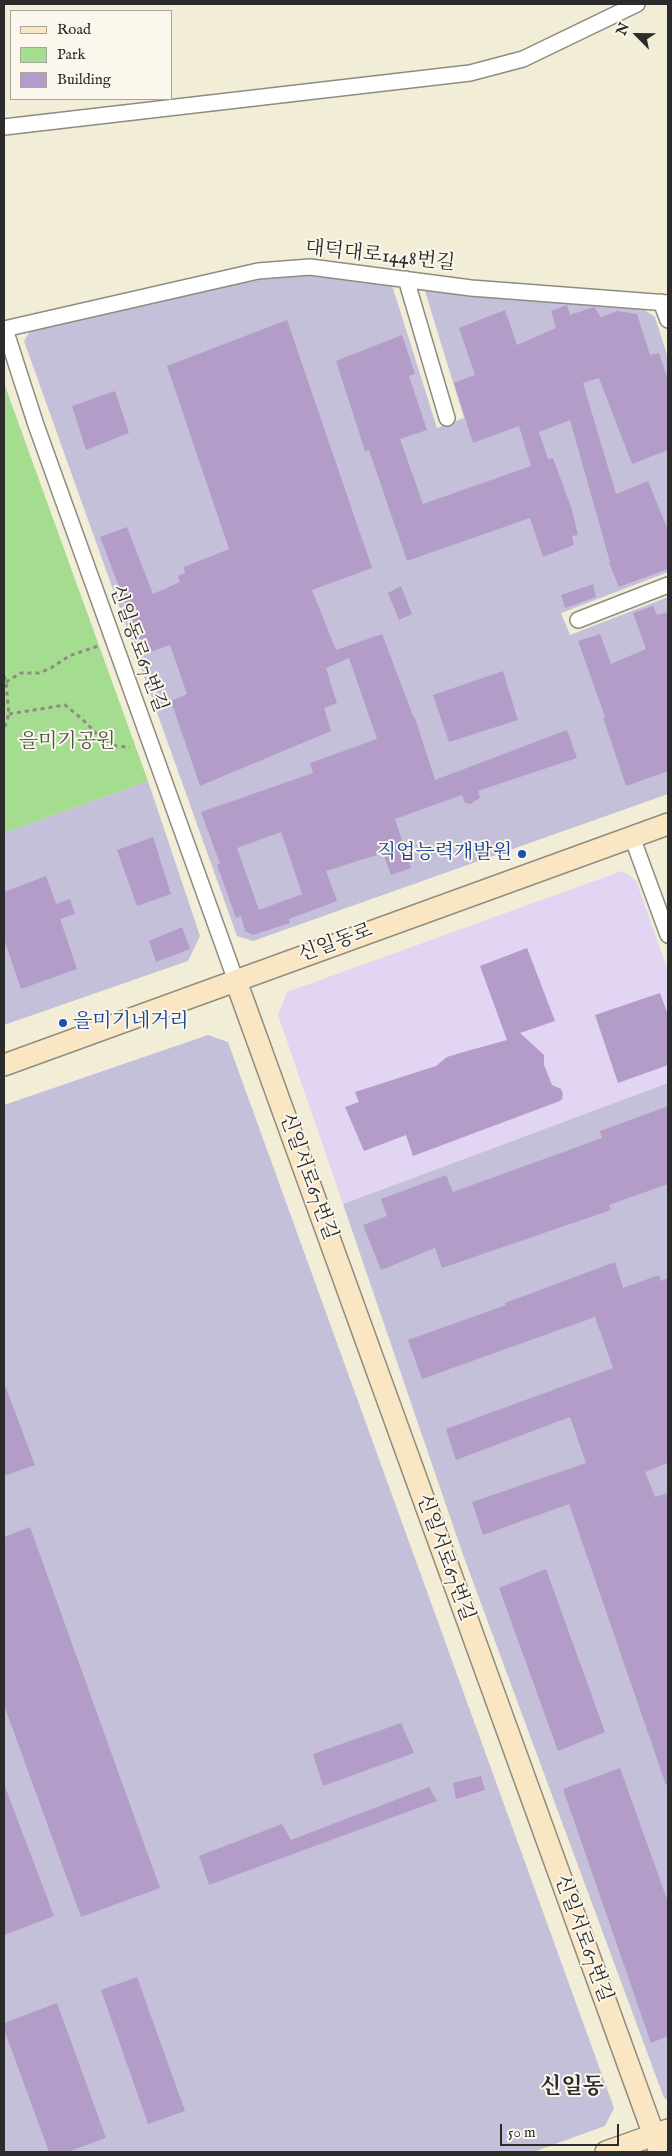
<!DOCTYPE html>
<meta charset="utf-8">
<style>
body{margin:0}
#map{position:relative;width:672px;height:2156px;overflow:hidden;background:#f2edd6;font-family:"IM FELL English",serif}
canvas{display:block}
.frame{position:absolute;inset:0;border:5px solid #2b2b2b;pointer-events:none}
.legend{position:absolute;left:10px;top:10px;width:162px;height:90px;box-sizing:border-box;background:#fbf7ec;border:1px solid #a8a59f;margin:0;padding:6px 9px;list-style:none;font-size:15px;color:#2b2b2b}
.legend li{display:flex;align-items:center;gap:10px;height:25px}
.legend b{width:25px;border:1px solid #a8a59f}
.north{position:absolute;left:612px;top:10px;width:50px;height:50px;-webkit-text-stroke:4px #fbf7ec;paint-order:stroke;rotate:293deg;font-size:14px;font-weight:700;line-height:20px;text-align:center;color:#2b2b2b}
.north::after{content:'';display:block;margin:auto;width:18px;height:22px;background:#2b2b2b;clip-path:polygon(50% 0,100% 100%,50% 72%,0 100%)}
.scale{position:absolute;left:500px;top:2124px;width:119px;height:22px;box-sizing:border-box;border:2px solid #2b2b2b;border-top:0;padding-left:6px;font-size:15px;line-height:18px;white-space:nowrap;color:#2b2b2b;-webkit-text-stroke:4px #fbf7ec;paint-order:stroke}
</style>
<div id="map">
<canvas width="672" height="2156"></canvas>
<div class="frame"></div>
<ul class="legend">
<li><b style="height:6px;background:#fbe6c4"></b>Road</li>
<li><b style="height:14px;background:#a4dd8f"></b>Park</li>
<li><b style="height:14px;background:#b49cc9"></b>Building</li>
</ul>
<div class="north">N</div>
<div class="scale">50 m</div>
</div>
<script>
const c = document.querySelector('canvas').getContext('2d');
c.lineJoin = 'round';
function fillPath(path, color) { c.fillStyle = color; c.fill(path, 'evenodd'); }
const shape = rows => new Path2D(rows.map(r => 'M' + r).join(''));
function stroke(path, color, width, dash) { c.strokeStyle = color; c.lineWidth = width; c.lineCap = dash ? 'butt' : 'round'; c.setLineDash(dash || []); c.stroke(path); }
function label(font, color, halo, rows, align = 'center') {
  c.font = font + ' "IM FELL English","Noto Serif KR",serif'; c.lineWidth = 4; c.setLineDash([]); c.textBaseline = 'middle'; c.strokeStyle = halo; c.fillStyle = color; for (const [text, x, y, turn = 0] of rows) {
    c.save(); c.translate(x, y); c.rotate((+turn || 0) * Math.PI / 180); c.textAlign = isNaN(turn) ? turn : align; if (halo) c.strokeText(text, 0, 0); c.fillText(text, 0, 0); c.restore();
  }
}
fillPath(shape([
 [622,871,636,880,668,971,668,1083,343,1204,278,1015,287,992]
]), '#e2d4f3');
fillPath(shape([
 [292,273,323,274,391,282,437,428,464,418,424,288,639,306,655,317,668,358,668,572,561,613,570,635,668,597,668,794,253,941,237,936,24,341,33,326],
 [148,781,200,936,188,961,4,1025,4,833],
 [208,1035,228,1042,614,2108,605,2126,533,2152,4,2152,4,1105],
 [668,1083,668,2100,664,2098,462,1552,343,1204]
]), '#c5c0da');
fillPath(shape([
 [4,383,148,781,4,833]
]), '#a4dd8f');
fillPath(shape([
 [567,305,570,315,594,307,601,317,617,311,637,314,650,355,659,353,668,380,668,450,632,464,599,378,583,383,616,494,648,481,668,530,668,569,619,587,609,563,610,562,570,420,539,432,548,459,553,458,572,510,578,535,572,536,574,545,543,557,530,518,407,561,369,450,365,451,336,361,402,335,415,374,409,376,427,430,400,439,423,504,531,466,519,426,473,443,454,383,475,375,459,328,505,310,517,345,556,328,551,311],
 [287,320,372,568,312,590,336,650,382,634,414,718,415,718,435,780,567,730,577,758,478,791,480,798,470,804,465,803,462,795,395,819,411,868,391,875,383,853,326,871,337,901,289,919,290,923,253,935,245,931,241,916,236,918,217,865,220,864,201,812,313,773,310,763,377,739,349,658,326,668,337,703,324,708,331,731,200,786,171,701,187,694,170,645,145,654,100,537,127,527,153,594,180,582,178,576,185,573,184,567,229,549,167,366],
 [281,832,302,894,259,910,237,848],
 [115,391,129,433,86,450,72,406],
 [593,584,596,597,565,608,561,595],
 [401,586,412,614,399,620,388,593],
 [653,606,657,615,668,612,668,771,626,786,603,718,605,717,578,641,600,634,611,664,646,649,633,613],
 [503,671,518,720,449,742,433,695],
 [153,837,171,894,137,906,117,850],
 [46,876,56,904,70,899,75,914,60,919,77,969,21,989,4,939,4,892],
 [182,927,190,949,156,962,149,941],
 [527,948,555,1021,520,1033,544,1055,544,1065,552,1085,561,1089,563,1094,562,1099,560,1101,413,1156,406,1135,364,1151,345,1107,359,1102,355,1092,436,1066,447,1057,460,1053,507,1040,480,966],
 [660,993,668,1015,668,1065,618,1083,595,1015],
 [668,1106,668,1184,609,1205,611,1210,442,1268,435,1248,381,1270,363,1225,387,1216,381,1199,446,1175,453,1192,602,1138,600,1131],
 [615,1262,623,1288,659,1275,661,1281,668,1278,668,1463,645,1472,655,1497,668,1493,668,1784,666,1785,569,1504,483,1535,472,1502,586,1463,570,1417,456,1460,446,1429,613,1368,595,1317,422,1379,408,1340,506,1305,505,1303],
 [5,1385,35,1465,4,1476,4,1386],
 [30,1527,160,1888,81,1917,4,1705,4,1537],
 [546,1569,605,1732,558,1751,499,1588],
 [401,1723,414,1753,323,1786,313,1754],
 [620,1768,668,1902,668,2036,651,2043,563,1789],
 [481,1776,485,1790,456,1799,453,1783],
 [4,1784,54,1916,4,1935],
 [429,1787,437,1801,209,1885,199,1856,282,1824,291,1840],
 [137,1977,185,2111,148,2124,101,1990],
 [57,2003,106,2138,67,2152,49,2152,4,2029,4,2023]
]), '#b49cc9');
const street = shape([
 [4,127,470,73,523,59,637,4],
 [406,279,447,418],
 [661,302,668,320],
 [4,329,258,271,310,267,471,288,668,303],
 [5,329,36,425,236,981],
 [578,620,668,585],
 [632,837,668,935]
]);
const secondary = shape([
 [236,981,660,2152],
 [4,1065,668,824],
 [606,2152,668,2130]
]);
stroke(street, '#8e8c80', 18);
stroke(secondary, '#8e8c80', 24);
stroke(shape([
 [4,676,6,682,9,714,4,729],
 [6,682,21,673,39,673,51,668,69,656,98,646],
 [9,714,65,705,82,719,102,739,116,746,130,747]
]), '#8e8c80', 3, [4, 4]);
stroke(street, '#fff', 15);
stroke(secondary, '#fbe6c4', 21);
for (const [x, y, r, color] of [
 [522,854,5,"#1a4fb4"],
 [63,1023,5,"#1a4fb4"]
]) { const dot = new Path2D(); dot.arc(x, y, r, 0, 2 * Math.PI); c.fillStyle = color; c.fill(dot); stroke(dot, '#fbf7ec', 2); }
label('20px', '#2b2b2b', '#fbf7ec', [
 ["대덕대로1448번길",380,257,6],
 ["신일동로67번길",137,649,70],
 ["신일동로",336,944,-20],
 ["신일서로67번길",307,1177,70],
 ["신일서로67번길",444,1558,70],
 ["신일서로67번길",582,1939,70]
]);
label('20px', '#495844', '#fbf7ec', [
 ["을미기공원",67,743]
]);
label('20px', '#164399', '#fbf7ec', [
 ["직업능력개발원",512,854],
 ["을미기네거리",73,1023,"left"]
], 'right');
label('bold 22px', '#2b2b2b', '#fbf7ec', [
 ["신일동",572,2088]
]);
</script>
